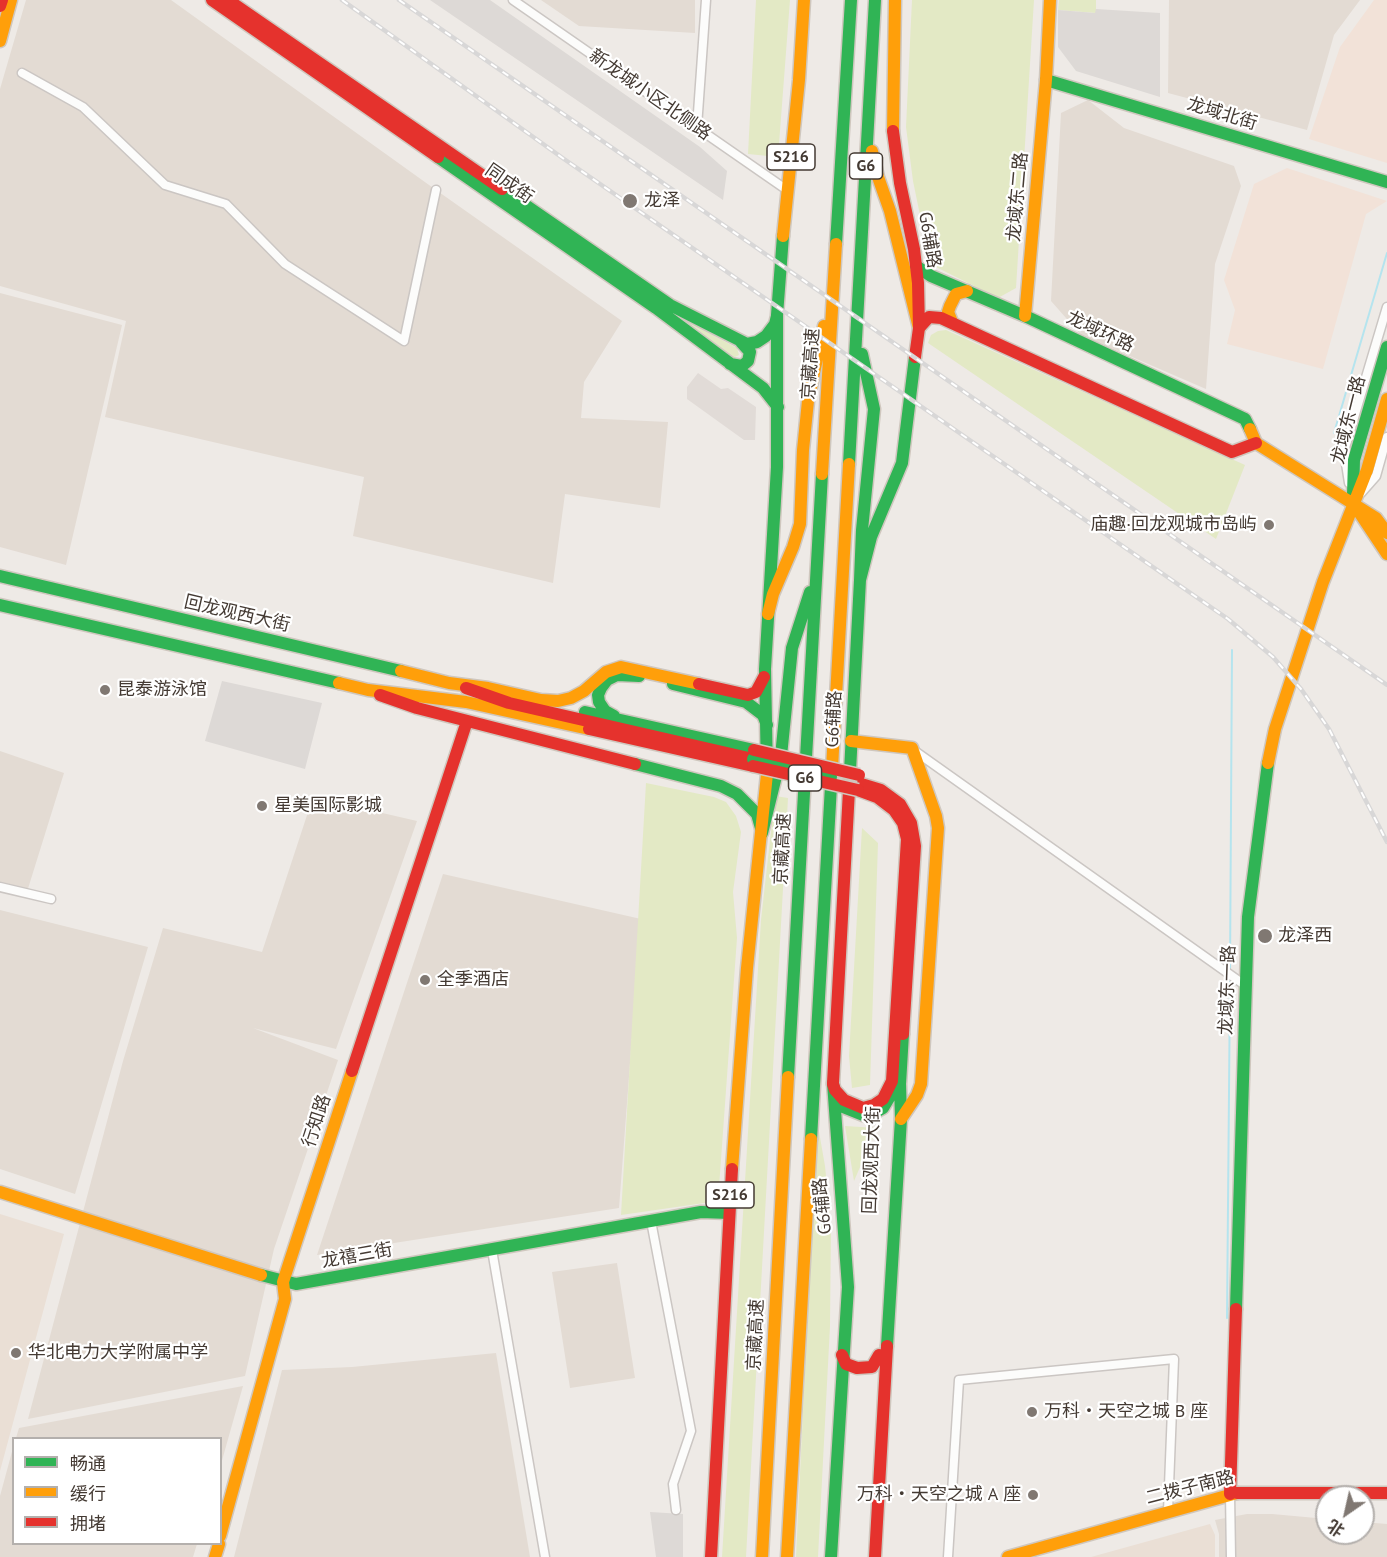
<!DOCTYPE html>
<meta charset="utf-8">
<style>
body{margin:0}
#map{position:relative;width:1387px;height:1557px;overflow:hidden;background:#eeeae6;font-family:"PT Sans","Noto Sans SC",sans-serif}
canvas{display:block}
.legend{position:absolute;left:12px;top:1437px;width:210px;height:108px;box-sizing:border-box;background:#fff;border:2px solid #b4b0ad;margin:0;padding:8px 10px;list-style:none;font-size:18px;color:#443a33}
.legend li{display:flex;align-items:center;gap:12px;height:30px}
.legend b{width:30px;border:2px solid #b4b0ad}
.north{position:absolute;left:1315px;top:1485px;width:60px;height:60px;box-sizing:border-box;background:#fff;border:2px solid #b4b0ad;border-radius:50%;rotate:214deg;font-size:16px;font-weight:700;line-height:24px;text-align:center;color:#443a33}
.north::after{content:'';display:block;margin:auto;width:21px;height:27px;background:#807872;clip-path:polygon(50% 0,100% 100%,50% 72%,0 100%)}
</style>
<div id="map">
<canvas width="1387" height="1557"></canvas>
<ul class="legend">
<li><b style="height:8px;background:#30b455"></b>畅通</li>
<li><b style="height:8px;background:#ff9f0a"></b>缓行</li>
<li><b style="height:8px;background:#e5322d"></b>拥堵</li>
</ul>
<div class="north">北</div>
</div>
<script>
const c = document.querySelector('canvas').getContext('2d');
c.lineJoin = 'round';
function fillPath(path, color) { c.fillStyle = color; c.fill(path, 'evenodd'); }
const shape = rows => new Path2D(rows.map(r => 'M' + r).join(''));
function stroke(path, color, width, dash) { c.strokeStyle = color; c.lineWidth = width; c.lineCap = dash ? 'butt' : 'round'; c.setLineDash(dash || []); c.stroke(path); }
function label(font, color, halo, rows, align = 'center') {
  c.font = font + ' "PT Sans","Noto Sans SC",sans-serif'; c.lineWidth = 4.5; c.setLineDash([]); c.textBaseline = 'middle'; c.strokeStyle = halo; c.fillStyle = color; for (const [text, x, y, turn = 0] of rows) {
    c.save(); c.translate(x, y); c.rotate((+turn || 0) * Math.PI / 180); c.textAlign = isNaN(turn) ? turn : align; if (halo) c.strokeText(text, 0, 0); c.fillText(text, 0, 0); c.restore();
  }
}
fillPath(shape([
 [26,0,171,0,436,190,622,321,584,382,581,418,668,422,660,508,565,494,553,583,353,536,364,477,105,417,126,321,0,286,0,89],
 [541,0,695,0,695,33,579,26],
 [1169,0,1360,0,1334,35,1307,130,1168,93],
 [1088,100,1124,128,1234,166,1241,186,1215,264,1206,389,1081,335,1051,301,1061,113],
 [0,293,122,325,66,565,0,547],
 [0,751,64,773,26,895,0,888],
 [313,797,417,821,336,1049,253,1028,338,1060,274,1249,245,1376,28,1419,123,1061,163,928,262,952],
 [443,874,641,919,619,1208,317,1255],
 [0,910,148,947,75,1194,0,1169],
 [617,1263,635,1378,570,1388,552,1272],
 [496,1353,530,1557,234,1557,282,1370,352,1367],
 [243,1386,221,1464,220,1438,16,1438,19,1428],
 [13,1448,14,1544,197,1544,193,1557,0,1557,0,1496],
 [1247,1514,1272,1514,1327,1519,1327,1533,1363,1533,1363,1522,1387,1524,1387,1557,1219,1557,1219,1534,1215,1520]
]), '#e3dbd3');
fillPath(shape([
 [1374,0,1387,0,1387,163,1309,139,1340,47],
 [1287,168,1387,201,1366,214,1323,369,1227,344,1235,310,1224,280,1254,184]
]), '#f2e2d8');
fillPath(shape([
 [698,373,721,389,728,388,756,407,755,440,744,440,687,399,687,387]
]), '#e1dbd7');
fillPath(shape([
 [0,1214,64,1234,0,1471],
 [1210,1524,1215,1535,1215,1557,1091,1557]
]), '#eadfd5');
fillPath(shape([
 [756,0,790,0,778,157,748,154],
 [912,0,1034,0,1016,288,998,298,930,264,913,181,906,127],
 [1059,0,1096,0,1096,13,1058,10],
 [668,311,737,348,739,355,733,358],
 [946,330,1245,465,1216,539,928,343,931,335,938,331],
 [646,783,714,797,726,802,736,816,741,832,733,892,737,938,718,1201,621,1215],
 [775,796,788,798,746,1557,722,1557,761,920],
 [862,828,878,843,870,1085,852,1088,849,1056],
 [817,1120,825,1166,831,1226,830,1326,818,1557,796,1557],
 [845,1126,877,1128,854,1181]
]), '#e3e9c5');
fillPath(shape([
 [430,0,490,0,700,147,727,171,723,200],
 [1096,9,1160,13,1160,97,1076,71,1058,47,1058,10,1095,13],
 [222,681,322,703,305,769,205,741],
 [650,1512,683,1514,683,1557,656,1557]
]), '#ddd9d6');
stroke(shape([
 [1334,433,1387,253],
 [1230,971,1232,650],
 [1227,1318,1230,979]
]), '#b5e4ee', 2);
const street = shape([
 [513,0,787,190],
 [22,73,83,107,165,185,226,204,285,264,404,341,436,190],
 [697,127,706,0],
 [1349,483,1344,451,1387,307],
 [1361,493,1376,476,1387,437],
 [912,749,1246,986],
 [0,887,51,899],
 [651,1221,691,1431,673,1484,676,1510],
 [492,1250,545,1557],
 [1230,1494,1231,1557],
 [948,1557,959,1380,1174,1359,1168,1511]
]);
const fast = shape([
 [1046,80,1387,182],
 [438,157,656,308,763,388,778,407],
 [502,189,670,305,747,344,757,342,766,336,775,324,777,316],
 [836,244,851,0],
 [916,266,931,276,1025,316,1245,419,1250,429],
 [730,364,742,366,748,361,750,352,741,342],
 [849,464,875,0],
 [1353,495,1354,460,1387,347],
 [0,576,401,671],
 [860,580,862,530,874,409,862,354],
 [0,605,339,683],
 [673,684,746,702,763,715,767,725],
 [585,712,754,750],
 [614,716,605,711,599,702,598,695,601,688,607,680,617,675,639,676],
 [635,764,721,786,737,794,757,814,761,828],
 [767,774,765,669,777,467,777,315,783,236],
 [849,790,860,580,871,537,902,463,915,357],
 [762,833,781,756,792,648,810,592],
 [788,1077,822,474],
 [835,1094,843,1107,863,1115,874,1113,883,1108,892,1093],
 [811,1139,832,768],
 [261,1275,296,1284,701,1212,729,1213],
 [1236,1309,1248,917,1268,763],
 [887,1346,901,1119,900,1084,903,1034],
 [831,1557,848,1287,833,1083]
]);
const slow = shape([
 [0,41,11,0],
 [893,131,895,0],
 [872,151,878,177,890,211,919,328],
 [783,236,799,80,804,0],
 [1025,316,1046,80,1050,0],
 [952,322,948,312,950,306,956,294,967,291],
 [1250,429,1256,443,1376,518,1387,533],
 [822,474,836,244],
 [1355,506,1387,554],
 [768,614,773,594,793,547,800,524,803,450,808,401,824,326],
 [401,671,449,683,488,688,541,700,558,701,571,698,584,691,606,672,621,667,699,684],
 [339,683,368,690,466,702,589,729],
 [851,741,912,748,936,816,938,828,921,1084,917,1095,901,1119],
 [1268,763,1275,729,1323,582,1367,470,1387,399],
 [832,768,849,464],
 [732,1169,747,968,767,774],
 [0,1192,261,1275],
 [220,1536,285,1299,283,1282,352,1071],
 [215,1557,219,1544],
 [762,1557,788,1077],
 [787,1557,811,1139],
 [1008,1557,1237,1493]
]);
const jam = shape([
 [212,0,438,157],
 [228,0,502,189],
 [0,6,2,0],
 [893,131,900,183,914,249,918,283,919,328,915,357],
 [919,328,929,317,941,318,1232,452,1256,443],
 [699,684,748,695,756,692,764,677],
 [466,688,509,703,753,759],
 [380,695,417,708,635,764],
 [589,729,753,766],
 [858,783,881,790,900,804,911,823,915,846,903,1034],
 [352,1071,467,721],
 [833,1083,849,790],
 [833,1084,835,1090,844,1100,863,1108,874,1105,883,1099,892,1081,907,839,903,823,894,810,877,797,858,790],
 [842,1355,846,1364,857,1368,872,1367,879,1355],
 [1237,1493,1387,1493],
 [1230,1494,1236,1309],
 [711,1557,732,1169],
 [875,1557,887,1346]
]);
stroke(street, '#cbc6c3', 11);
stroke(fast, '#cfc7be', 15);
stroke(slow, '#cfc7be', 15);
stroke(jam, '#cfc7be', 15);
stroke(street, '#fcfcfb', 8);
stroke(fast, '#30b455', 12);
stroke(slow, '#ff9f0a', 12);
stroke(jam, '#e5322d', 12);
const rail = shape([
 [342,0,564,159,1228,619,1273,657,1301,689,1329,729,1387,842],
 [399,0,1387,685]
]);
stroke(rail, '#d8d7d7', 4.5);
stroke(rail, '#fff', 2, [7]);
const fastBridge = shape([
 [753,759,831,777]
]);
const jamBridge = shape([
 [754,750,859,775],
 [753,766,858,790]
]);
stroke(fastBridge, '#cfc7be', 15, []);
stroke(jamBridge, '#cfc7be', 15, []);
stroke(fastBridge, '#30b455', 12);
stroke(jamBridge, '#e5322d', 12);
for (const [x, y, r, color] of [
 [630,201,8,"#807872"],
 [1269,525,6,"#807872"],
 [105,690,6,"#807872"],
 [262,806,6,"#807872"],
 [1265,936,8,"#807872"],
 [425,980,6,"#807872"],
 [16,1353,6,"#807872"],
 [1032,1412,6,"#807872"],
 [1033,1495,6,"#807872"]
]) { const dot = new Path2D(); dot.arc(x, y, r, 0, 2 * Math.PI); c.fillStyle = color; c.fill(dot); stroke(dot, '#fff', 2); }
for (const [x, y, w] of [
 [791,157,48],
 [866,166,33],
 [805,778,33],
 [730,1195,48]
]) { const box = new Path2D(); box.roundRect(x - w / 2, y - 13, w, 26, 4.5); c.fillStyle = '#fff'; c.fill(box); stroke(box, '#443a33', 1.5); }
label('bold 16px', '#443a33', null, [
 ["S216",791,157],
 ["G6",866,166],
 ["G6",805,778],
 ["S216",730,1195]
]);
label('18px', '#443a33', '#fff', [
 ["新龙城小区北侧路",650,95,35],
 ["龙域北街",1222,114,17],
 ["同成街",509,184,35],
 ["龙域东二路",1018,197,-85],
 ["G6辅路",929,240,80],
 ["龙域环路",1100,332,25],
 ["京藏高速",811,364,-86],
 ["龙域东一路",1349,420,-76],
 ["回龙观西大街",237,614,13],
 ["G6辅路",834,719,-87],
 ["京藏高速",783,849,-87],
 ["龙域东一路",1228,990,-88],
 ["行知路",317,1121,-72],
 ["回龙观西大街",872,1160,-88],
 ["G6辅路",823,1206,-96],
 ["龙禧三街",357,1256,-10],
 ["京藏高速",756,1335,-87],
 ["二拨子南路",1190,1488,-14]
]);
label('18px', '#443a33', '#fff', [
 ["龙泽",644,201],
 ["庙趣·回龙观城市岛屿",1257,525,"right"],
 ["昆泰游泳馆",117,690],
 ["星美国际影城",274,806],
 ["龙泽西",1278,936],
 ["全季酒店",437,980],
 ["华北电力大学附属中学",28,1353],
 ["万科・天空之城 B 座",1044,1412],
 ["万科・天空之城 A 座",1021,1495,"right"]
], 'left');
</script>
